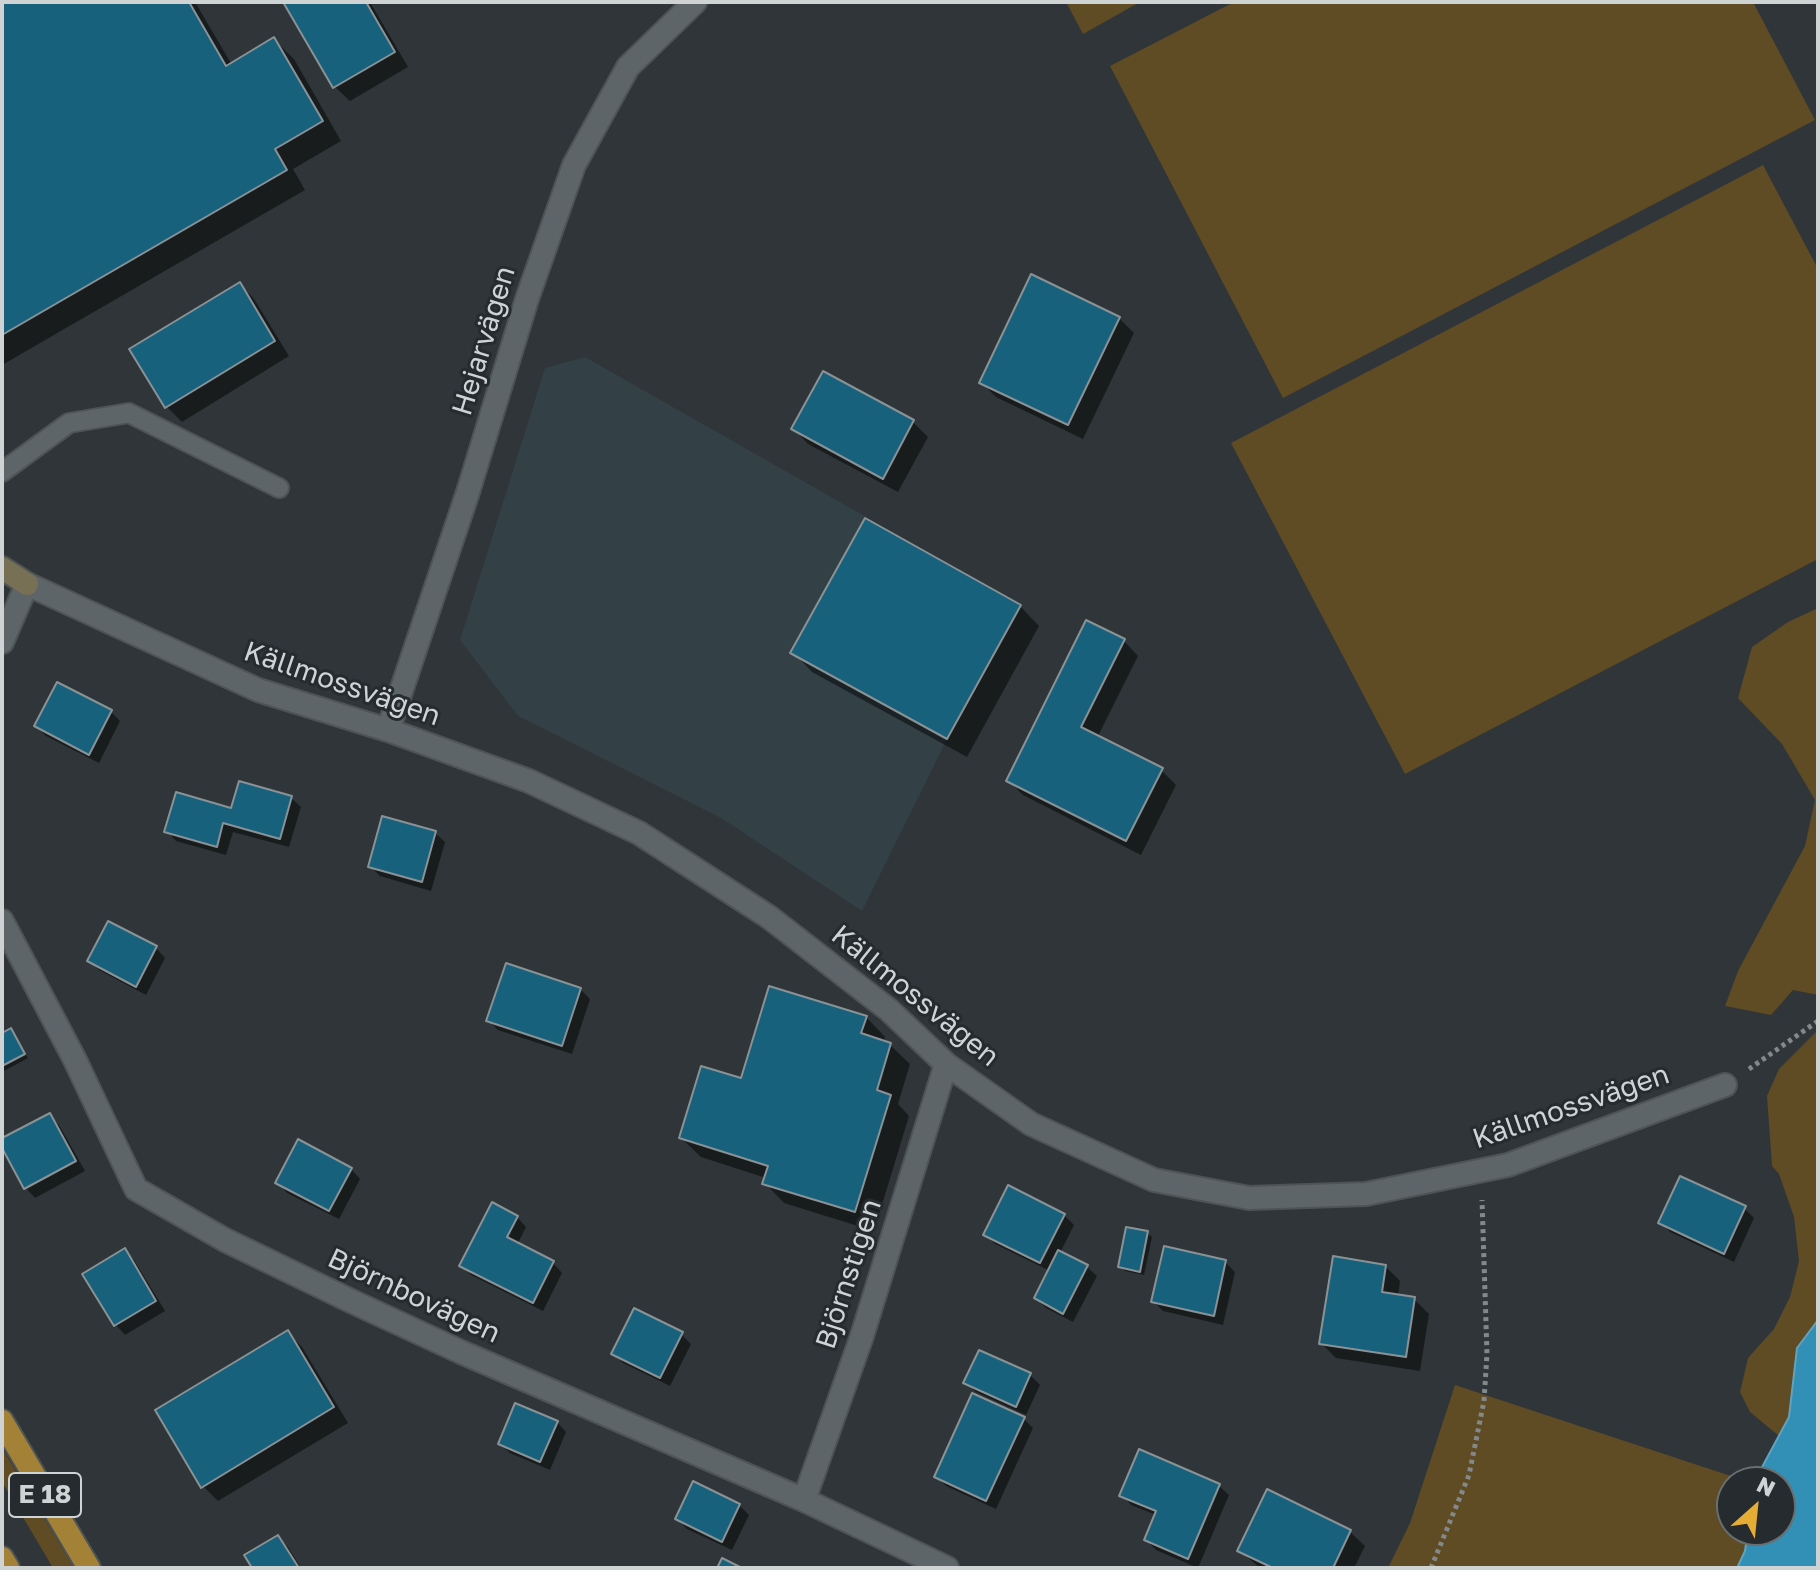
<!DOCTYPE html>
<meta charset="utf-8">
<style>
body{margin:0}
#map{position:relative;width:1820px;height:1570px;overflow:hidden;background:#2f3538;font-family:"Golos Text",sans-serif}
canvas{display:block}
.frame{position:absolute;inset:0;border:4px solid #cfd3d4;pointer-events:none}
.north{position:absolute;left:1716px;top:1466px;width:80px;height:80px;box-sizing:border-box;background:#252b2e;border:2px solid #696e70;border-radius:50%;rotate:27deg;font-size:22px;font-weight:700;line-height:32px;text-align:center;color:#cfd3d4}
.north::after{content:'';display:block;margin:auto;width:28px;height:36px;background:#e5ad35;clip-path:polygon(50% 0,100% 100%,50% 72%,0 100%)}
</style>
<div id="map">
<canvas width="1820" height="1570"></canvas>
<div class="frame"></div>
<div class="north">N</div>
</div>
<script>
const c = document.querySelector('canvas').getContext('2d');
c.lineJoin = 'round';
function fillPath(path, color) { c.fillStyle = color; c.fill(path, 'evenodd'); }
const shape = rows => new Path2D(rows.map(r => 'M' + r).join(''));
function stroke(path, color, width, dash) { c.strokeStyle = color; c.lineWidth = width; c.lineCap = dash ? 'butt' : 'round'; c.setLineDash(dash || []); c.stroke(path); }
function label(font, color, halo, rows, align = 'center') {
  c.font = font + ' "Golos Text",sans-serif'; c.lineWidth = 6; c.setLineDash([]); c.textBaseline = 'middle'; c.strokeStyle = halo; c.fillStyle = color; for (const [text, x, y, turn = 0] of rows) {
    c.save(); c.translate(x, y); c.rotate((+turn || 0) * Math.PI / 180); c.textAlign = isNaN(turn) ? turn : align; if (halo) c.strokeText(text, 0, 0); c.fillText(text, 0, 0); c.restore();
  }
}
fillPath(shape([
 [585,357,1021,605,947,739,862,911,721,818,518,716,460,640,545,368]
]), '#334046');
fillPath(shape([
 [1066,2,1140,2,1083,34],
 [1234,2,1753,2,1815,120,1283,398,1110,66],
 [1763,165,1818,269,1818,559,1405,774,1231,443],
 [1818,608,1818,995,1793,990,1771,1015,1725,1006,1738,971,1805,846,1815,800,1782,744,1738,698,1752,647,1788,622],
 [1818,1030,1818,1320,1797,1348,1789,1417,1779,1436,1750,1412,1740,1392,1748,1358,1774,1329,1790,1297,1799,1261,1794,1217,1779,1174,1772,1166,1767,1096,1779,1069],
 [1455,1385,1749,1482,1732,1482,1732,1530,1748,1530,1745,1551,1737,1568,1388,1568,1410,1523],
 [2,1448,74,1568,53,1568,2,1482]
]), '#5f4b24');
const water = shape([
 [1818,1320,1818,1568,1737,1568,1745,1551,1748,1530,1780,1530,1780,1482,1754,1482,1789,1417,1797,1348,1818,1320]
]);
fillPath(water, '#328fb5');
stroke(water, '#61a3be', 2);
fillPath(shape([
 [2,2,195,2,232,65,274,40,294,59,341,141,293,169,305,190,2,365],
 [285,2,370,2,408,67,350,101,335,87],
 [240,284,254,299,289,356,182,422,167,407,132,349],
 [1119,318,1134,333,1083,439,996,397,981,382],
 [824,374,913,422,928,437,898,492,808,444,794,429],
 [1020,606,1039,626,967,757,812,672,793,652],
 [1124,641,1138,656,1097,738,1161,770,1176,785,1141,855,1023,795,1009,781],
 [111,712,120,721,99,763,46,736,36,726],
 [291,798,301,807,289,847,233,832,226,855,176,841,167,831,232,811],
 [435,833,445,842,431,891,380,876,370,866],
 [156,948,165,958,146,995,99,970,89,961],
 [580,989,590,999,572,1054,498,1030,489,1021],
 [866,1017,885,1037,884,1043,890,1045,910,1064,898,1104,909,1116,874,1231,784,1203,765,1183,766,1178,701,1157,681,1138],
 [11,1031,28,1058,2,1072,2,1035],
 [49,1115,59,1125,85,1171,35,1198,26,1188,2,1141],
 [351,1169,360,1179,339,1219,287,1193,278,1183],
 [1744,1208,1754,1218,1734,1262,1670,1232,1661,1223],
 [1064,1215,1074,1225,1060,1253,1087,1267,1097,1276,1073,1322,1046,1308,1036,1298,1050,1271,995,1244,985,1235],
 [517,1217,526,1227,517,1245,553,1263,562,1273,543,1311,471,1275,461,1265],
 [1147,1233,1152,1237,1144,1275,1125,1271,1120,1267],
 [124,1251,134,1260,165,1311,125,1335,116,1325],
 [1225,1262,1235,1272,1223,1325,1163,1311,1154,1302],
 [1385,1266,1400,1281,1398,1296,1414,1299,1429,1314,1420,1371,1336,1358,1321,1343],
 [288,1333,302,1347,348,1423,218,1501,203,1486],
 [681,1334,691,1344,670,1386,623,1363,613,1353],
 [980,1352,1030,1375,1040,1385,1026,1415,976,1392,966,1383],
 [1024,1419,1033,1428,996,1509,946,1486,936,1476],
 [557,1422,566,1432,550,1470,510,1453,500,1444],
 [1219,1486,1229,1495,1198,1568,1156,1550,1146,1540,1156,1515,1131,1505,1122,1495],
 [739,1505,749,1515,732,1550,687,1529,677,1519],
 [1350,1532,1365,1546,1354,1568,1260,1568,1239,1550],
 [278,1537,288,1547,301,1568,254,1568]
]), '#0007');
const building = shape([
 [2,2,189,2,226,66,274,37,323,121,275,149,287,170,2,335,2,2],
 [283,2,366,2,395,52,333,88,283,2],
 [1031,274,1120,317,1068,425,979,383,1031,274],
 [240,282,275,341,165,408,129,349,240,282],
 [823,371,914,420,883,479,791,429,823,371],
 [865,518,1021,605,947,739,790,653,865,518],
 [1086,620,1125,639,1081,727,1163,768,1126,841,1006,781,1086,620],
 [57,682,112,710,89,755,34,726,57,682],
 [239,781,292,796,280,839,223,823,217,847,164,832,176,792,231,808,239,781],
 [382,816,436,831,422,882,368,867,382,816],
 [108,921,157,946,136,987,87,961,108,921],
 [506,963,581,988,562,1046,486,1021,506,963],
 [769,986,867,1016,861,1033,891,1043,877,1090,891,1095,855,1212,762,1184,768,1166,679,1138,701,1066,741,1078,769,986],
 [11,1028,25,1054,2,1066,2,1033,11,1028],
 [50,1113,76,1161,24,1189,2,1148,2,1138,50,1113],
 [298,1139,352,1168,329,1211,275,1183,298,1139],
 [1680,1176,1746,1206,1724,1254,1658,1223,1680,1176],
 [1008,1185,1065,1214,1040,1263,983,1235,1008,1185],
 [492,1202,518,1216,507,1237,554,1261,533,1303,459,1266,492,1202],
 [1126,1227,1148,1231,1140,1272,1118,1267,1126,1227],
 [1164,1246,1226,1260,1214,1316,1151,1302,1164,1246],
 [125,1248,156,1301,114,1326,82,1274,125,1248],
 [1058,1250,1088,1265,1063,1314,1034,1298,1058,1250],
 [1333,1256,1386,1265,1382,1292,1415,1297,1406,1357,1319,1344,1333,1256],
 [634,1308,683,1332,660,1378,611,1354,634,1308],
 [288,1330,334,1407,201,1488,155,1410,288,1330],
 [979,1350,1031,1373,1016,1407,963,1383,979,1350],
 [972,1393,1025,1417,986,1501,934,1477,972,1393],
 [515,1403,558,1421,540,1462,498,1444,515,1403],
 [1139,1449,1220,1484,1188,1559,1144,1540,1156,1511,1119,1496,1139,1449],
 [693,1481,740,1504,722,1542,675,1519,693,1481],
 [1267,1489,1351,1530,1333,1568,1273,1568,1237,1551,1267,1489],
 [278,1535,299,1568,252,1568,244,1555,278,1535],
 [722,1558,742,1568,717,1568,722,1558]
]);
fillPath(building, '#18617d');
stroke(building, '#8a9295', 2);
const service = shape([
 [2,472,69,423,129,413,279,488]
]);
const minor = shape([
 [2,642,27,584,258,690,388,730,529,781,639,833,769,917,889,1010,946,1064,1031,1124,1154,1180,1249,1198,1366,1194,1508,1165,1725,1085],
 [388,730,468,492,527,299,574,165,628,67,695,2],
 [2,921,75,1060,136,1189,225,1240,351,1301,461,1352,804,1500,947,1568],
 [804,1500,862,1336,946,1064]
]);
const secondary = shape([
 [2,568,27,584]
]);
const trunk = shape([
 [2,1421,89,1568],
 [2,1558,8,1568]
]);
stroke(service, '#4e5455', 22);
stroke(minor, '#4e5455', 26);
stroke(secondary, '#4e5455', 26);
stroke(trunk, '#4e5455', 26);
stroke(shape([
 [1749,1069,1818,1021],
 [1431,1568,1469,1475,1484,1401,1487,1354,1482,1200]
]), '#83888a', 5, [4, 4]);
stroke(service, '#5e6568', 18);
stroke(minor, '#5e6568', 22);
stroke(secondary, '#787055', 22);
stroke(trunk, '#a38136', 22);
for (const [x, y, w] of [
 [45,1495,72]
]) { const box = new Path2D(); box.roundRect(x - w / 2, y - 22, w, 44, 6); c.fillStyle = '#252b2e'; c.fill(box); stroke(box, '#cfd3d4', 2); }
label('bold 26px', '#cfd3d4', null, [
 ["E 18",45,1495]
]);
label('28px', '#cfd3d4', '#252b2e', [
 ["Hejarvägen",484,341,-73],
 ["Källmossvägen",342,684,19],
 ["Källmossvägen",915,996,39],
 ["Källmossvägen",1571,1107,-19],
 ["Björnstigen",849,1274,-72],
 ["Björnbovägen",414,1296,25]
]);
</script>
